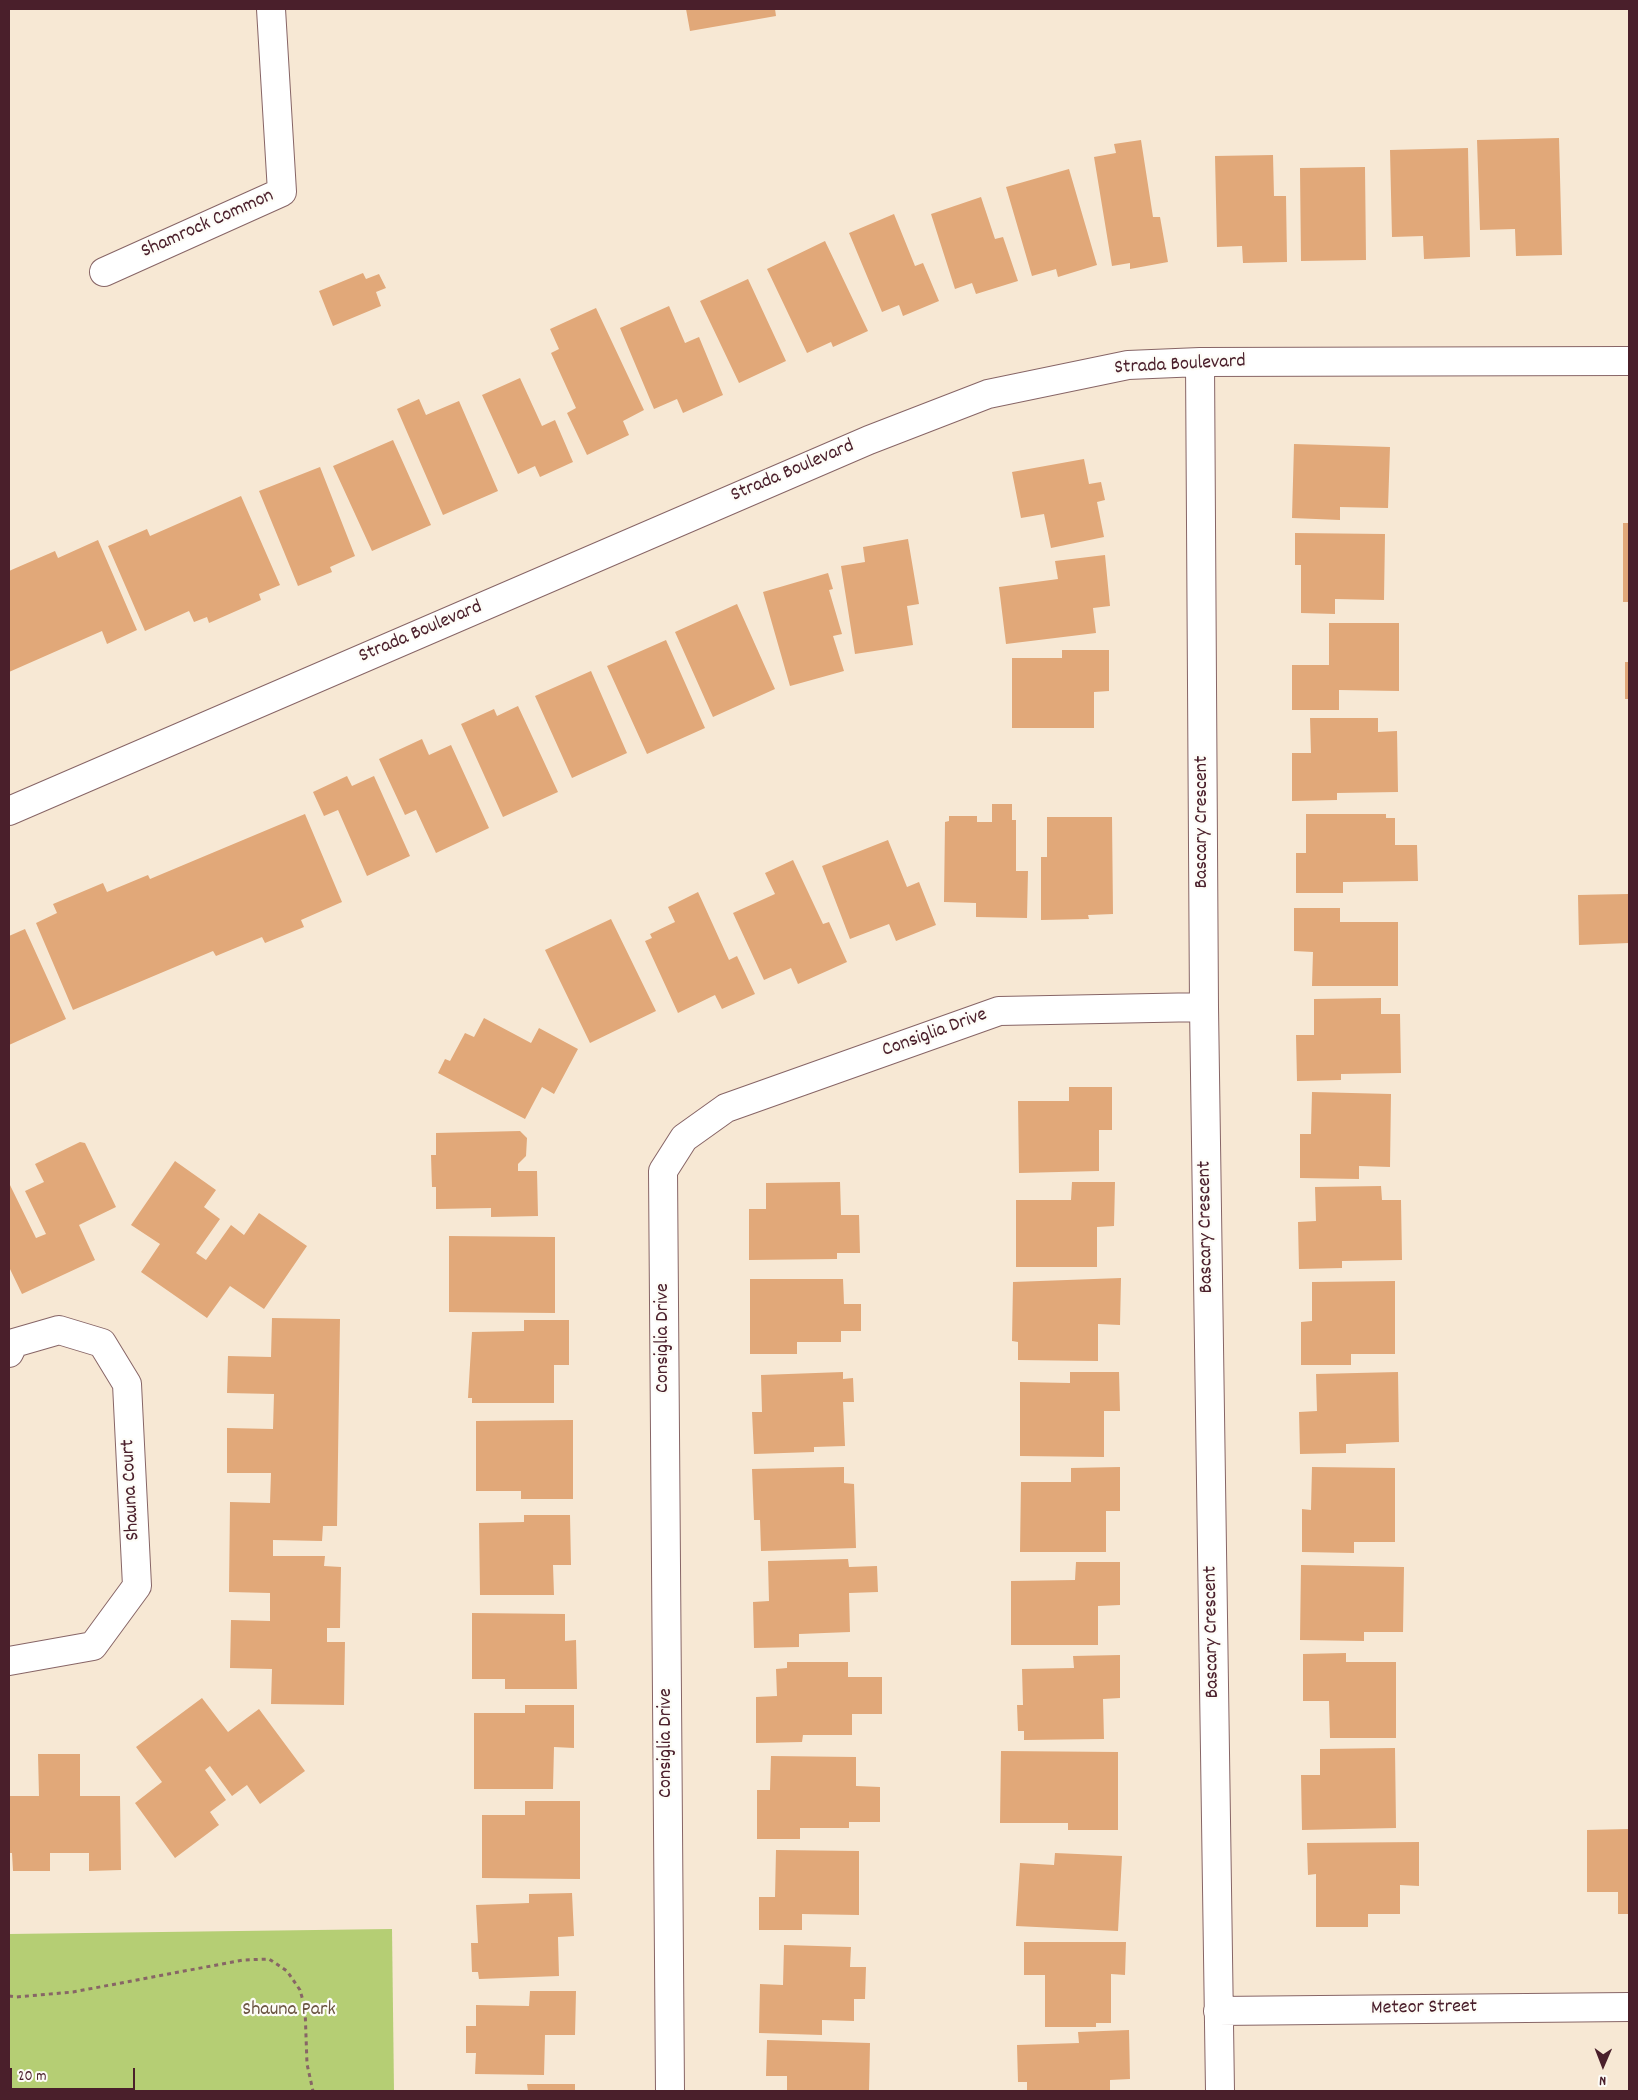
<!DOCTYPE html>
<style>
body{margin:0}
#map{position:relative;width:1638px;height:2100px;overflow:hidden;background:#f7e8d4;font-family:Dekko,sans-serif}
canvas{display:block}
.frame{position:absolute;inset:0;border:10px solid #4a1f2b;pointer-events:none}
.north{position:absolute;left:1578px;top:2040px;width:50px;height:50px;-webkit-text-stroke:4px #fdfcf7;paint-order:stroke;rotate:181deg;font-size:14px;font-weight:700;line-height:20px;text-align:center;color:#4a1f2b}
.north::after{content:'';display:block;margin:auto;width:18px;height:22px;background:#4a1f2b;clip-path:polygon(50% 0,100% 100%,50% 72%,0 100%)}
.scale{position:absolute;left:10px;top:2068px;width:125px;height:22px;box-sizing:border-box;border:2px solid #4a1f2b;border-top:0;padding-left:6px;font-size:15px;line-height:18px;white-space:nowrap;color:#4a1f2b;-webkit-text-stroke:4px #fdfcf7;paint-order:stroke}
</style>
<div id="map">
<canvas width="1638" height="2100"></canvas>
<div class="frame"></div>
<div class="north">N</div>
<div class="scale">20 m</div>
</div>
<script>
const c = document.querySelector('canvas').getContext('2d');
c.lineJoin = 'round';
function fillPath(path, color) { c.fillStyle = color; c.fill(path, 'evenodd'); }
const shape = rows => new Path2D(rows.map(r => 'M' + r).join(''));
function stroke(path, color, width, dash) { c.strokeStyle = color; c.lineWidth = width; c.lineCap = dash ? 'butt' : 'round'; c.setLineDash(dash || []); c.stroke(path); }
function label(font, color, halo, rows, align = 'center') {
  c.font = font + ' Dekko,sans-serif'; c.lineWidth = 4.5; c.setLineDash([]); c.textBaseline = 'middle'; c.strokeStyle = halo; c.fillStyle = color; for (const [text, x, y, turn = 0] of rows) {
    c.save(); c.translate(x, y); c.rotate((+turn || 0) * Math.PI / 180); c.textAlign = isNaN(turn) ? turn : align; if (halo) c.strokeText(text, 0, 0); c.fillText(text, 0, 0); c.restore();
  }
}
fillPath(shape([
 [392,1929,394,2091,9,2091,9,1934]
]), '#b5ce74');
fillPath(shape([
 [686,9,775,9,776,16,690,31],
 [1559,138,1562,255,1516,256,1515,229,1480,230,1477,140],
 [1141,140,1153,217,1160,217,1168,262,1130,269,1130,263,1112,266,1094,157,1116,153,1114,144],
 [1468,148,1470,257,1424,259,1423,236,1392,237,1390,150],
 [1273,155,1274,196,1286,196,1287,262,1243,263,1242,246,1217,247,1215,156],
 [1365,167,1366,260,1301,261,1300,168],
 [1069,169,1097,265,1058,277,1056,269,1032,276,1006,187],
 [981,197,995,239,1003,237,1018,281,976,294,972,283,955,289,931,214],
 [894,214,915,266,923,263,939,301,903,316,899,305,882,312,849,233],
 [825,241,868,331,833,347,831,342,807,353,767,269],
 [363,273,366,279,379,274,386,288,376,292,381,306,333,326,319,291],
 [748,279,786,361,739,383,700,301],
 [669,306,685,343,699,337,723,395,683,413,677,399,654,409,620,328],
 [596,308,644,410,623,421,629,435,587,455,567,413,576,408,551,353,559,349,550,329],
 [520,378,542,426,555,420,573,462,540,477,535,466,518,474,482,395],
 [419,399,426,415,459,401,498,491,443,515,397,409],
 [393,440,431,525,372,551,333,466],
 [1294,444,1390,447,1388,508,1340,507,1340,520,1292,518],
 [1084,459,1089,484,1101,482,1105,500,1097,502,1104,537,1051,548,1044,514,1021,518,1012,472],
 [320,467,355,556,330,567,332,572,298,586,259,491],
 [241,496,280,585,259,594,261,600,209,623,207,617,194,622,189,611,145,631,108,546,147,529,150,536],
 [1623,523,1629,523,1629,602,1623,602],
 [1295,533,1385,534,1384,600,1335,599,1335,614,1301,613,1301,565,1295,565],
 [908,539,919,604,907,606,913,645,855,654,841,566,865,562,863,547],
 [98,540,137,630,107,644,102,631,9,672,9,571,55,551,58,558],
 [1105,555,1110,606,1093,608,1096,633,1006,644,999,587,1058,579,1055,561],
 [828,573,833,589,829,590,842,634,833,636,844,671,790,686,763,592],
 [737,604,775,689,713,717,675,632],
 [1329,623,1399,623,1399,691,1339,690,1339,710,1292,710,1292,665,1329,665],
 [666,640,705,728,647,754,607,666],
 [1062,650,1109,650,1109,691,1094,692,1094,728,1012,728,1012,658,1062,658],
 [1625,662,1629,662,1629,699,1625,699],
 [591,671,627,753,572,778,535,696],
 [518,706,558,792,503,817,461,724,494,709,497,716],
 [1310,718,1378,718,1378,732,1397,731,1398,792,1337,793,1337,800,1292,801,1292,753,1311,753],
 [422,739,429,755,451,745,489,828,436,853,416,810,405,815,379,759],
 [347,776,352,786,374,776,410,856,367,876,338,810,324,816,313,792],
 [992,804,1012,804,1012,820,1016,820,1016,871,1028,871,1027,918,976,917,976,903,944,902,945,822,949,821,949,816,977,816,977,822,992,822],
 [305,814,342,902,301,920,304,927,265,943,262,937,216,956,213,951,73,1010,36,923,57,913,53,904,103,883,107,892,148,875,150,879],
 [1306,814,1386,814,1386,818,1395,818,1395,845,1417,845,1418,881,1343,882,1343,893,1296,893,1296,853,1306,853],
 [1047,817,1112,817,1113,914,1088,915,1089,919,1041,920,1041,857,1047,857],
 [888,840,907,887,919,882,936,925,896,941,889,924,850,939,822,866],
 [793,860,823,924,829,922,847,962,798,984,791,968,764,980,733,913,775,894,765,873],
 [698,892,729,960,737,956,755,994,722,1009,715,995,678,1013,645,941,652,938,650,934,675,922,668,907],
 [1629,894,1629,943,1579,945,1578,895],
 [1294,908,1340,908,1340,922,1398,922,1398,986,1312,986,1313,952,1294,951],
 [611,919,656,1011,590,1043,545,950],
 [25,929,66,1019,9,1045,9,936],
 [1381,998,1381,1014,1400,1014,1401,1073,1341,1074,1341,1080,1297,1081,1296,1035,1314,1035,1314,999],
 [484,1018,531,1043,539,1028,578,1049,554,1094,542,1087,525,1119,438,1073,445,1059,450,1061,465,1033,474,1037],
 [1069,1087,1112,1087,1112,1130,1099,1130,1099,1171,1019,1173,1018,1101,1069,1101],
 [1312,1092,1391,1094,1390,1167,1359,1166,1359,1179,1300,1178,1300,1134,1311,1134],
 [520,1131,527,1138,526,1156,518,1164,518,1171,537,1171,538,1216,491,1217,491,1208,436,1209,436,1187,432,1187,431,1155,436,1155,436,1133],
 [80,1142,85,1143,116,1207,79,1225,95,1260,22,1294,9,1267,9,1183,36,1238,46,1234,25,1191,44,1182,35,1164],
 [175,1161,216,1190,204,1207,220,1219,196,1253,206,1260,231,1225,244,1235,259,1213,307,1246,264,1309,230,1286,207,1318,141,1272,160,1244,131,1225],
 [840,1182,841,1215,859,1215,860,1253,837,1253,837,1259,749,1260,749,1209,766,1209,766,1183],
 [1072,1182,1115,1182,1114,1226,1097,1227,1097,1267,1016,1267,1016,1200,1071,1200],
 [1381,1186,1382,1200,1401,1200,1402,1260,1342,1261,1342,1268,1299,1269,1298,1222,1316,1221,1315,1187],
 [449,1236,555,1237,555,1313,449,1312],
 [1121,1278,1120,1325,1098,1324,1098,1361,1018,1360,1018,1342,1012,1341,1013,1282],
 [750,1279,843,1279,844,1304,861,1304,861,1331,841,1331,841,1342,797,1342,797,1354,750,1354],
 [1395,1281,1395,1354,1351,1354,1351,1365,1301,1365,1301,1322,1312,1321,1312,1282],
 [272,1318,340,1319,337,1526,323,1526,322,1541,273,1540,273,1556,325,1556,324,1566,341,1567,340,1628,327,1628,327,1642,345,1642,344,1705,271,1704,272,1669,230,1668,231,1620,270,1621,270,1593,229,1592,230,1502,270,1503,271,1473,227,1473,227,1428,273,1429,274,1394,227,1393,228,1356,271,1357],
 [524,1320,569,1320,569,1365,554,1365,554,1403,472,1403,472,1398,468,1398,472,1332,524,1331],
 [843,1372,843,1379,853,1378,854,1402,843,1402,845,1446,814,1447,814,1452,754,1454,752,1412,762,1412,761,1375],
 [1070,1372,1119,1372,1120,1411,1104,1411,1104,1457,1020,1456,1020,1382,1070,1383],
 [1398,1372,1399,1442,1346,1444,1346,1453,1300,1454,1299,1412,1317,1411,1316,1374],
 [573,1420,573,1499,521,1499,521,1491,476,1491,476,1421],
 [844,1467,844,1483,854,1484,856,1548,761,1551,760,1520,754,1520,752,1469],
 [1120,1467,1120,1511,1106,1511,1106,1552,1020,1552,1021,1482,1071,1482,1071,1468],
 [1312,1467,1395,1468,1395,1542,1354,1542,1354,1553,1302,1552,1302,1509,1311,1510],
 [524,1515,570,1515,571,1565,553,1565,554,1595,480,1595,479,1523,524,1522],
 [848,1559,849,1567,877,1566,878,1592,849,1593,850,1632,799,1634,799,1647,754,1648,753,1602,769,1601,768,1561],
 [1076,1562,1120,1562,1120,1605,1098,1606,1098,1645,1011,1645,1011,1581,1075,1580],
 [1301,1565,1404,1567,1403,1632,1364,1632,1364,1641,1300,1640],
 [472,1613,565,1614,565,1641,576,1640,577,1689,505,1689,505,1679,472,1679],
 [1346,1653,1346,1662,1396,1662,1396,1738,1330,1738,1329,1701,1303,1701,1303,1654],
 [1120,1655,1120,1698,1103,1699,1104,1739,1024,1740,1024,1731,1018,1731,1017,1705,1023,1705,1022,1669,1074,1668,1073,1656],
 [787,1662,848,1662,848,1677,882,1677,882,1714,852,1714,852,1735,803,1735,802,1742,756,1743,756,1697,777,1696,776,1669,787,1668],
 [202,1698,228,1732,259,1709,305,1771,260,1804,247,1785,232,1796,210,1766,205,1770,226,1800,210,1812,219,1825,175,1858,135,1803,162,1782,136,1747],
 [525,1705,574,1705,574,1748,554,1747,553,1789,474,1789,474,1713,525,1713],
 [1395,1748,1396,1828,1302,1830,1301,1775,1320,1775,1320,1749],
 [1001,1751,1118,1752,1118,1830,1068,1830,1068,1823,1000,1823],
 [38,1754,80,1754,80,1796,120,1796,121,1870,89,1871,89,1853,50,1853,50,1871,13,1871,12,1853,9,1853,9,1796,39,1796],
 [771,1756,856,1757,856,1786,880,1787,880,1822,849,1822,849,1828,800,1828,800,1839,757,1839,757,1790,770,1790],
 [525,1801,580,1801,580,1879,482,1878,482,1815,525,1815],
 [1629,1829,1629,1914,1618,1914,1618,1892,1587,1892,1587,1830],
 [1419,1842,1419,1886,1400,1885,1400,1914,1368,1914,1368,1927,1316,1927,1316,1874,1308,1875,1307,1843],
 [776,1850,859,1851,859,1915,802,1914,802,1930,759,1930,759,1897,775,1897],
 [1055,1853,1122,1856,1118,1931,1016,1926,1020,1863,1054,1865],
 [572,1893,574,1936,558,1937,559,1976,479,1979,478,1972,472,1972,471,1943,478,1943,476,1905,529,1903,529,1894],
 [1024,1942,1126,1942,1125,1975,1111,1974,1111,2023,1096,2023,1096,2027,1045,2027,1045,1975,1024,1975],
 [784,1945,851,1947,850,1967,866,1967,865,1999,854,1999,854,2021,822,2020,822,2035,759,2033,760,1984,783,1985],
 [530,1991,576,1991,575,2035,545,2035,544,2075,475,2074,476,2053,466,2053,466,2026,476,2026,476,2005,529,2006],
 [1129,2030,1130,2079,1110,2080,1110,2091,1027,2091,1027,2082,1018,2082,1017,2045,1079,2043,1078,2032],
 [767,2040,870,2043,869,2091,787,2091,787,2076,766,2076],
 [527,2084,575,2084,575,2091,528,2091]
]), '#e1a879');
const minor = shape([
 [104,272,282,192,271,9],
 [1200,362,1204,1007,1220,2091],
 [9,811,869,440,988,394,1128,365,1200,362,1629,361],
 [9,1353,14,1343,59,1330,102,1343,127,1384,137,1586,93,1646,9,1661],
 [1218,2011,1629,2007],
 [670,2091,663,1171,684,1138,726,1108,999,1011,1204,1007]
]);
stroke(minor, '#876566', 30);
stroke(shape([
 [9,1996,16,1997,73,1992,243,1960,269,1959,287,1971,300,1990,305,2008,307,2064,313,2091]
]), '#876566', 3, [4, 4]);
stroke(minor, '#fff', 28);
label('20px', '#4a1f2b', '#fdfcf7', [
 ["Shamrock Common",208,225,-24],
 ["Strada Boulevard",1180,366,-3],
 ["Strada Boulevard",793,472,-23],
 ["Strada Boulevard",421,633,-23],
 ["Bascary Crescent",1203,822,-90],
 ["Consiglia Drive",935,1034,-20],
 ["Bascary Crescent",1207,1227,-91],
 ["Consiglia Drive",664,1338,-90],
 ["Shauna Court",132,1490,-93],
 ["Bascary Crescent",1213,1632,-91],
 ["Consiglia Drive",667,1743,-90],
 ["Meteor Street",1424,2009,-1]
]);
label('20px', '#6a5441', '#fdfcf7', [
 ["Shauna Park",289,2011]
]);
</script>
